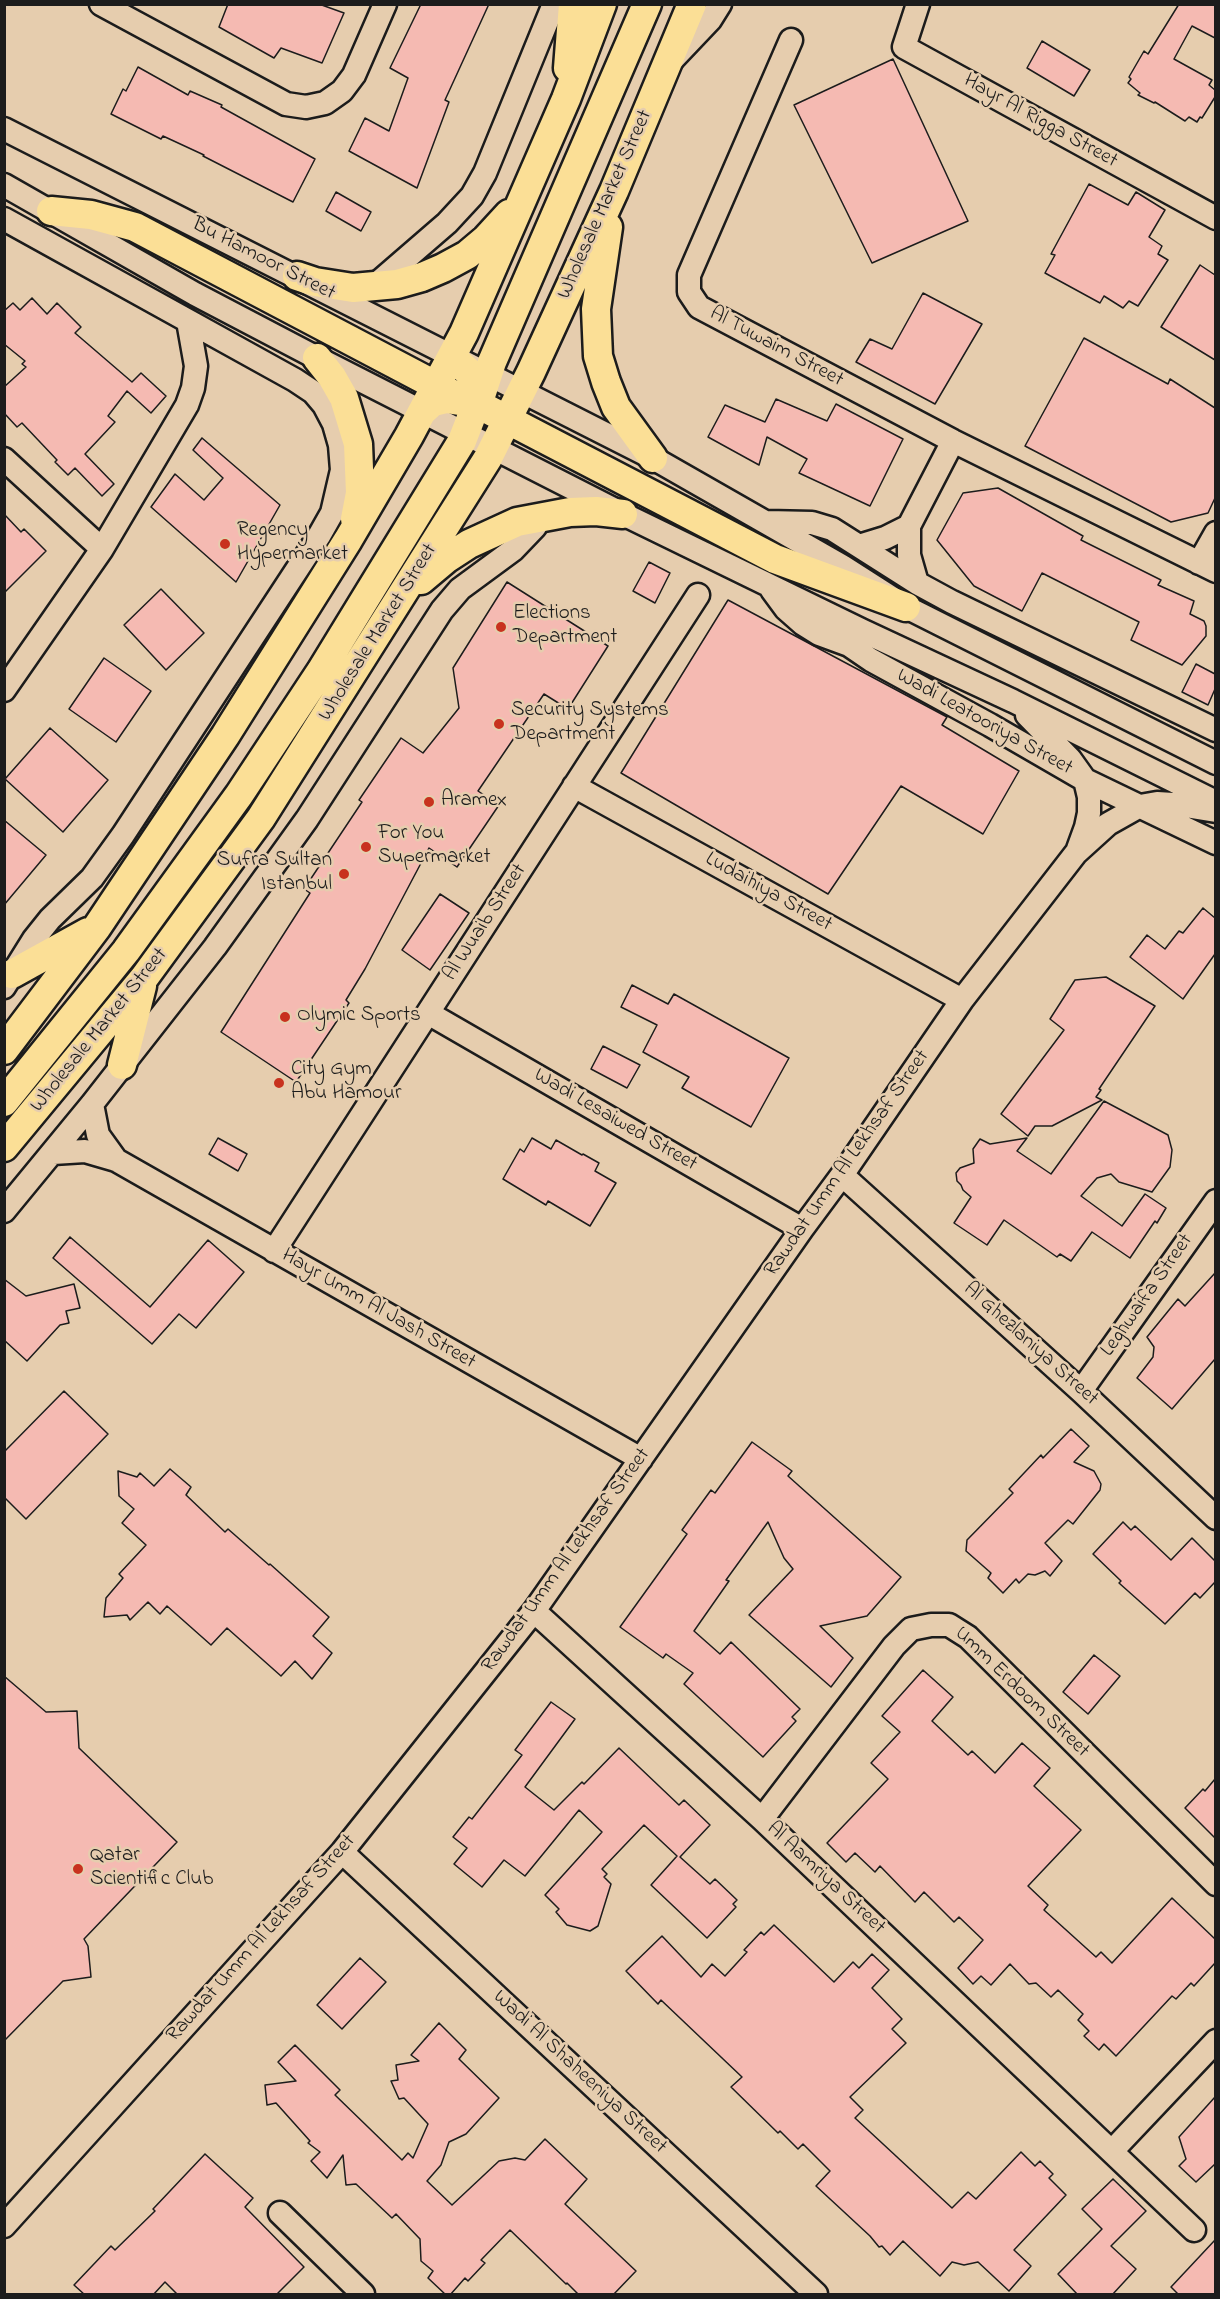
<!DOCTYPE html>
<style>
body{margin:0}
#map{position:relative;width:1220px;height:2299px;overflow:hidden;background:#e6cdae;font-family:"Indie Flower",sans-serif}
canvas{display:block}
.frame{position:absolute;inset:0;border:6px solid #1c1c1c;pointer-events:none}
</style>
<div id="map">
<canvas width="1220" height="2299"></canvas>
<div class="frame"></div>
</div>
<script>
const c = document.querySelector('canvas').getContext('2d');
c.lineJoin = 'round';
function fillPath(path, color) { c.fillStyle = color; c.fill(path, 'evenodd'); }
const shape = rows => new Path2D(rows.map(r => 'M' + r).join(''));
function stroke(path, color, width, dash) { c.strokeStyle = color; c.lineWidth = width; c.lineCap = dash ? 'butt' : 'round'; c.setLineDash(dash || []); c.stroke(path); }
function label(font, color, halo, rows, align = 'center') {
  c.font = font + ' "Indie Flower",sans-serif'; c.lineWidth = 5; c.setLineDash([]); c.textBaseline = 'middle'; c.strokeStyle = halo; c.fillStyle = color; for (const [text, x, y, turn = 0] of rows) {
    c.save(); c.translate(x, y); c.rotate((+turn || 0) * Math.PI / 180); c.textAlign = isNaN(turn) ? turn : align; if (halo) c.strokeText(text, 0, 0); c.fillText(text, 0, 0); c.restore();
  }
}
const building = shape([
 [228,4,319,4,344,13,322,63,281,48,274,58,219,27,228,4],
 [421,4,489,4,445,100,449,102,417,188,349,151,365,118,389,131,408,78,390,68,421,4],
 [1179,4,1215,4,1215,38,1192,26,1174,59,1212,80,1209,85,1215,90,1215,97,1202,118,1200,117,1197,122,1189,117,1185,121,1155,102,1154,103,1138,95,1140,93,1128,83,1131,79,1129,77,1144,51,1148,54,1179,4],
 [1042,41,1090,70,1074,96,1027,68,1042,41],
 [893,59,968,221,872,263,794,105,893,59],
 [138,67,188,95,190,91,222,105,221,107,315,159,293,202,203,156,204,155,163,136,161,139,111,114,123,89,126,91,138,67],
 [1089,184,1128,205,1136,192,1165,210,1149,237,1162,246,1158,254,1168,260,1138,306,1129,301,1123,308,1104,296,1100,303,1045,273,1055,255,1051,254,1089,184],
 [336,192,371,212,361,231,326,211,336,192],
 [1200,265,1215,275,1215,360,1161,327,1200,265],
 [923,293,982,324,935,404,856,362,870,339,892,349,923,293],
 [32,298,47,314,57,303,81,327,75,333,132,382,141,373,166,396,151,413,127,391,108,416,115,422,85,454,114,484,102,496,75,468,68,475,55,462,57,460,22,423,17,427,4,413,4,387,26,367,22,364,25,361,4,344,4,311,13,303,20,310,32,298],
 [1084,338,1168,384,1170,379,1215,408,1215,498,1208,513,1171,522,1025,446,1084,338],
 [776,399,827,421,836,404,903,439,870,506,799,473,807,459,767,437,759,465,708,437,725,405,765,422,776,399],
 [202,438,280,505,236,582,151,507,175,474,204,500,223,478,193,450,202,438],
 [998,488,1083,536,1081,540,1161,580,1158,585,1194,601,1190,614,1204,621,1206,626,1206,636,1182,665,1131,640,1139,622,1042,573,1022,611,974,586,937,540,963,493,998,488],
 [4,514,21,532,24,529,46,551,4,593,4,514],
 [649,562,670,573,655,603,633,591,649,562],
 [507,582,608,646,568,709,544,694,478,791,499,805,457,867,429,848,365,969,346,1000,349,1003,296,1082,221,1032,310,893,304,889,362,802,359,800,401,738,423,753,459,708,453,668,507,582],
 [161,589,204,633,166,670,124,625,161,589],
 [728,600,947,717,942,725,1019,771,983,834,901,786,828,894,621,773,728,600],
 [104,658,151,691,116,742,69,709,104,658],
 [1196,664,1215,674,1215,689,1208,705,1182,692,1196,664],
 [50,728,108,780,63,832,5,779,50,728],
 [4,820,46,855,4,905,4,820],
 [440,894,469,913,430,970,402,950,440,894],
 [1203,908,1215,918,1215,954,1183,999,1130,957,1147,935,1165,949,1179,931,1183,933,1203,908],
 [1106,977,1155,1006,1099,1089,1101,1090,1096,1097,1102,1100,1052,1126,1035,1126,1028,1136,1001,1114,1064,1030,1050,1019,1075,980,1106,977],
 [632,985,668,1004,674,994,789,1058,751,1127,682,1088,689,1077,643,1052,657,1025,621,1007,632,985],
 [603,1046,640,1065,627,1088,591,1069,603,1046],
 [1104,1101,1168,1135,1172,1150,1170,1167,1152,1192,1119,1182,1111,1174,1097,1178,1081,1196,1122,1226,1145,1194,1166,1208,1157,1223,1155,1221,1130,1258,1092,1232,1071,1261,1060,1254,1057,1257,1004,1220,987,1245,954,1223,971,1197,963,1190,961,1185,957,1181,956,1173,960,1168,974,1163,973,1149,980,1139,990,1144,1027,1138,1017,1151,1051,1174,1104,1101],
 [218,1138,247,1154,238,1171,209,1154,218,1138],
 [532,1138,551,1149,556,1140,582,1155,583,1154,599,1163,595,1171,616,1183,590,1226,548,1201,546,1205,503,1179,520,1149,524,1152,532,1138],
 [70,1237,150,1307,208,1240,244,1272,196,1328,179,1314,152,1344,53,1258,70,1237],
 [1215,1273,1215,1359,1172,1409,1137,1378,1153,1357,1154,1347,1147,1337,1178,1299,1185,1306,1215,1273],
 [4,1279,26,1296,74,1284,80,1308,66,1311,69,1323,60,1325,27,1361,4,1340,4,1279],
 [64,1391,108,1434,26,1519,4,1497,4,1452,64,1391],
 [1071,1429,1089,1446,1074,1462,1094,1471,1101,1484,1100,1490,1073,1524,1068,1520,1045,1543,1062,1561,1050,1576,1045,1571,1035,1575,1028,1574,1019,1583,1016,1579,1003,1593,988,1578,991,1573,966,1551,967,1540,1013,1493,1009,1489,1041,1455,1043,1458,1071,1429],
 [752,1442,792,1471,788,1476,901,1577,867,1616,820,1626,853,1658,831,1687,749,1615,793,1569,784,1558,768,1522,726,1580,729,1581,694,1631,720,1654,731,1642,800,1709,792,1717,796,1721,763,1757,684,1684,693,1673,666,1654,663,1658,620,1627,687,1534,682,1530,711,1490,715,1493,752,1442],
 [170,1469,191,1487,186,1495,225,1532,228,1529,269,1565,270,1564,329,1617,313,1636,332,1653,312,1679,295,1661,281,1676,227,1628,211,1645,167,1606,160,1614,148,1602,130,1620,127,1615,104,1617,106,1598,123,1578,119,1574,146,1545,122,1523,134,1509,119,1496,118,1471,137,1477,140,1473,154,1486,170,1469],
 [1123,1522,1131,1530,1135,1526,1171,1560,1192,1538,1215,1561,1215,1582,1200,1598,1195,1593,1165,1624,1119,1583,1121,1581,1093,1554,1123,1522],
 [1094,1655,1120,1676,1088,1714,1063,1692,1094,1655],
 [923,1670,953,1697,932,1721,968,1755,972,1751,995,1773,1022,1743,1050,1768,1034,1786,1081,1830,1028,1886,1048,1905,1044,1910,1096,1957,1101,1952,1112,1963,1172,1898,1215,1939,1215,1963,1194,1986,1191,1983,1176,1999,1172,1996,1116,2056,1104,2044,1099,2050,1084,2036,1089,2031,1078,2020,1083,2014,1058,1990,1051,1997,1036,1983,1029,1984,1010,1964,991,1985,981,1976,973,1984,958,1968,983,1940,959,1917,954,1922,924,1892,915,1902,880,1866,875,1872,855,1853,846,1862,827,1843,888,1779,871,1763,900,1732,882,1716,923,1670],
 [4,1676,46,1712,77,1711,79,1748,177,1842,84,1939,88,1946,91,1977,63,1981,4,2041,4,1676],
 [551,1702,575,1719,525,1787,554,1810,582,1782,584,1784,619,1748,679,1805,684,1800,710,1825,680,1857,710,1884,715,1879,737,1900,733,1904,736,1907,707,1938,651,1885,677,1856,644,1825,602,1869,607,1874,604,1877,611,1884,598,1926,590,1931,567,1925,556,1912,559,1909,545,1895,602,1832,579,1810,525,1876,504,1860,482,1887,454,1864,467,1848,453,1837,469,1817,472,1819,522,1755,515,1750,551,1702],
 [1215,1779,1215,1838,1185,1808,1203,1789,1205,1791,1215,1779],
 [774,1925,834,1982,853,1962,859,1968,872,1954,889,1970,872,1988,902,2019,892,2029,906,2043,850,2097,863,2110,855,2118,952,2208,968,2192,976,2199,1021,2152,1035,2166,1040,2161,1053,2174,1049,2178,1066,2195,1014,2250,1031,2266,1009,2291,978,2262,964,2265,952,2262,940,2276,903,2241,890,2255,882,2246,879,2247,870,2236,816,2186,830,2171,803,2144,798,2149,780,2131,778,2133,731,2087,742,2077,661,2000,658,2004,626,1971,662,1936,701,1977,712,1964,725,1976,747,1952,744,1950,761,1932,764,1935,774,1925],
 [360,1958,386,1982,342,2029,317,2005,360,1958],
 [439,2023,466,2050,459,2059,499,2098,466,2134,449,2142,441,2165,427,2181,452,2205,499,2161,515,2158,525,2160,545,2139,587,2179,565,2204,636,2271,613,2295,579,2295,567,2283,566,2284,510,2230,481,2260,485,2263,468,2281,465,2278,450,2295,446,2295,428,2278,433,2271,421,2261,420,2239,396,2214,392,2218,356,2184,346,2185,343,2155,327,2178,311,2161,320,2152,308,2143,310,2141,276,2103,267,2105,265,2085,296,2081,278,2062,295,2045,340,2090,335,2095,402,2160,408,2153,413,2158,428,2124,404,2098,399,2099,391,2081,398,2080,396,2065,419,2061,411,2055,439,2023],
 [1215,2097,1215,2164,1196,2182,1179,2166,1186,2159,1179,2137,1215,2097],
 [205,2154,253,2198,245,2207,304,2267,276,2295,178,2295,165,2282,153,2295,85,2295,74,2285,111,2246,115,2250,155,2211,153,2209,205,2154],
 [1113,2179,1146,2211,1111,2246,1136,2269,1112,2295,1078,2295,1058,2274,1102,2229,1082,2209,1113,2179],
 [1215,2240,1215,2295,1179,2295,1171,2287,1215,2240]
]);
fillPath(building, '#f5bab2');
stroke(building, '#1c1c1c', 1.5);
const minor = shape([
 [101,4,286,104,306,107,325,103,342,91,354,75,385,4],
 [918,4,904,47,1216,218],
 [791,40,689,275,689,292,699,307,953,441,1216,571],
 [673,59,710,20,720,4],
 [4,129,653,458,842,566,906,607,1216,763],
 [4,185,195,294,317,358,623,514,863,631,1013,701,1216,802],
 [4,219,295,380,313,392,324,405,334,424,340,445,342,470,332,513,319,536,123,835,92,878,50,919,34,939,4,987],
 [373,287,447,223,472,196,485,173,554,4],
 [4,459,102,549],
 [767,522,812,523,832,529,917,583,952,602,1216,730],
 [859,546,885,538,909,526],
 [1199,563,1216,533],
 [917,583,909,555,909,526,953,441],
 [772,590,786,609,803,624,819,634,849,645,871,660,990,725,1085,780,1216,843],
 [4,690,102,549,187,405,193,388,196,366,188,321],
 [1027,715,1070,759,1085,780,1089,797,1089,813,1086,827,1078,849],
 [574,786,962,1000],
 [428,1013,802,1229],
 [92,1104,98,1135,116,1160],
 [53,1153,85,1151,116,1160,641,1459],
 [842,1175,1081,1391,1216,1518],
 [4,1211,92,1104,215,947,307,819,442,610,460,589,513,550,535,527,539,517],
 [274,1251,698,595],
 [1081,1391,1216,1201],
 [534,1611,762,1819,1194,2230],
 [762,1819,894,1646,911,1629,931,1625,949,1625,968,1637,1216,1884],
 [342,1852,816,2294],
 [1112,2151,1216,2041],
 [280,2213,363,2294],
 [4,2226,342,1852,534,1611,802,1229,842,1175,962,1000,1076,853,1108,824,1140,806,1157,803,1173,804,1216,811]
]);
const major = shape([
 [568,68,573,4],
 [51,211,91,215,135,227,454,395],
 [608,227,596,309,598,356,606,382,616,407,653,458],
 [297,276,315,282,353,288,397,284,422,277,443,268,467,255,486,239,509,214],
 [317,358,332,377,344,398,358,444,360,493,355,519],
 [479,402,492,362,647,4],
 [422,412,433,402,446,399,466,402,489,410,775,559,906,607],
 [421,580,446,559,469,544,517,522,570,512,596,511,623,514],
 [12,974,88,932],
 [4,1050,97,927,225,736,348,540,409,436,464,333,566,99,602,4],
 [122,1065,142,986],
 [4,1102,126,951,239,795,321,671,462,441,476,405,478,391,472,375,452,357],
 [4,1147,144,978,261,818,488,458,531,372,614,191,692,4]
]);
stroke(minor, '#1c1c1c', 27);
stroke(major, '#1c1c1c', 33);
stroke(minor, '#e6cdae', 22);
stroke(major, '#fbdf96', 28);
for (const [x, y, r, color] of [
 [225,544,6,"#c8321e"],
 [501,627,6,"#c8321e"],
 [499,724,6,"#c8321e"],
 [429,802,6,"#c8321e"],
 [366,847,6,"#c8321e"],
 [344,874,6,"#c8321e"],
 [285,1017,6,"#c8321e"],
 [279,1083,6,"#c8321e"],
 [78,1869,6,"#c8321e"]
]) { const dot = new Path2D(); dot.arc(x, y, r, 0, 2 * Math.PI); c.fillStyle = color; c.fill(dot); stroke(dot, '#e6cdae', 2); }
label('21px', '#1c1c1c', '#e6cdae', [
 ["Hayr Al Rigga Street",1040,122,29],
 ["Wholesale Market Street",606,205,-66],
 ["Bu Hamoor Street",263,260,27],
 ["Al Tuwaim Street",776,348,28],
 ["Wholesale Market Street",379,633,-58],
 ["Wadi Leatooriya Street",984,723,29],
 ["Ludaihiya Street",768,893,29],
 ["Al Wuaib Street",486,923,-57],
 ["Wholesale Market Street",100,1031,-51],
 ["Wadi Lesaiwed Street",615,1121,30],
 ["Rawdat Umm Al Lekhsaf Street",848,1164,-55],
 ["Leghwaifa Street",1148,1296,-55],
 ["Hayr Umm Al Jash Street",378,1310,30],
 ["Al Ghezlaniya Street",1030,1345,42],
 ["Rawdat Umm Al Lekhsaf Street",567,1561,-54],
 ["Umm Erdoom Street",1021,1693,44],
 ["Al Aamriya Street",825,1879,43],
 ["Rawdat Umm Al Lekhsaf Street",262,1939,-48],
 ["Wadi Al Shaheeniya Street",579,2073,43]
]);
label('21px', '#1c1c1c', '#e6cdae', [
 ["Regency",237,532],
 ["Hypermarket",237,556],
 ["Elections",513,615],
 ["Department",513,639],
 ["Security Systems",511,712],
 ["Department",511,736],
 ["Aramex",441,802],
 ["For You",378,835],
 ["Supermarket",378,859],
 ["Sufra Sultan",332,862,"right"],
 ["Istanbul",332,886,"right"],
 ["Olymic Sports",297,1017],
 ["City Gym",291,1071],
 ["Abu Hamour",291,1095],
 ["Qatar",90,1857],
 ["Scientific Club",90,1881]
], 'left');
</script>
